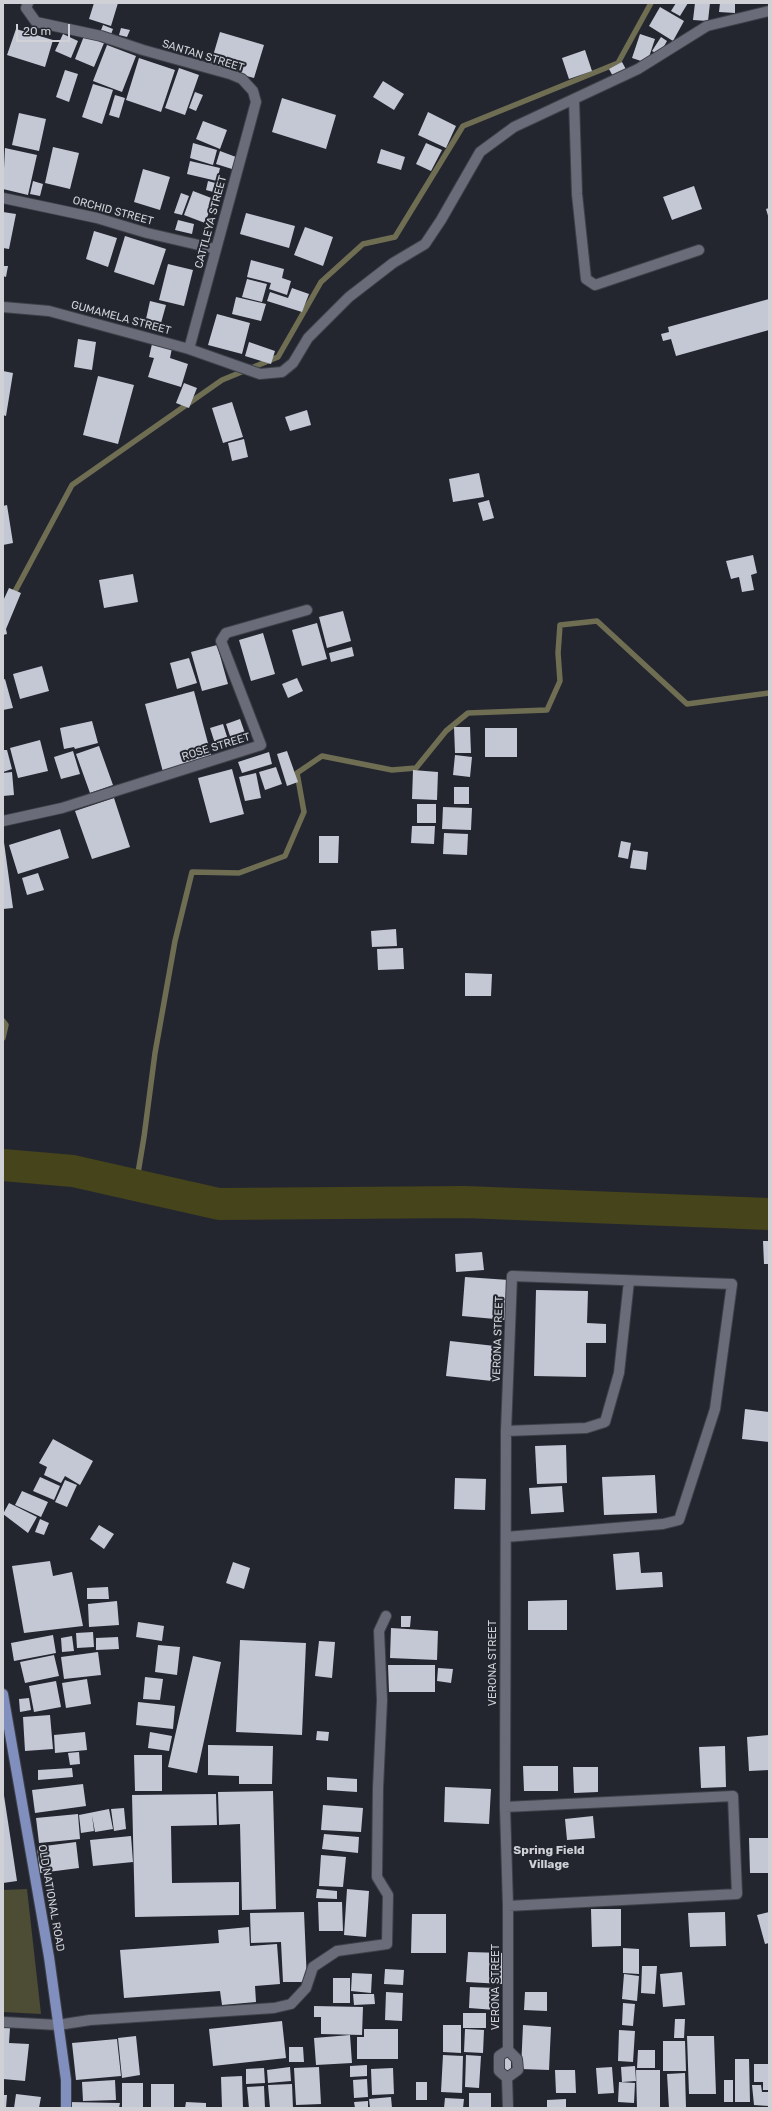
<!DOCTYPE html>
<style>
body{margin:0}
#map{position:relative;width:772px;height:2111px;overflow:hidden;background:#23262f;font-family:Rubik,sans-serif}
canvas{display:block}
.frame{position:absolute;inset:0;border:4px solid #cfd1d7;pointer-events:none}
.scale{position:absolute;left:16px;top:24px;width:54px;height:18px;box-sizing:border-box;border:2px solid #cfd1d7;border-top:0;padding-left:5px;font-size:12px;line-height:14px;white-space:nowrap;color:#cfd1d7;-webkit-text-stroke:3px #23262f;paint-order:stroke}
</style>
<div id="map">
<canvas width="772" height="2111"></canvas>
<div class="frame"></div>
<div class="scale">20 m</div>
</div>
<script>
const c = document.querySelector('canvas').getContext('2d');
c.lineJoin = 'round';
function fillPath(path, color) { c.fillStyle = color; c.fill(path, 'evenodd'); }
const shape = rows => new Path2D(rows.map(r => 'M' + r).join(''));
function stroke(path, color, width, dash) { c.strokeStyle = color; c.lineWidth = width; c.lineCap = dash ? 'butt' : 'round'; c.setLineDash(dash || []); c.stroke(path); }
function label(font, color, halo, rows, align = 'center') {
  c.font = font + ' Rubik,sans-serif'; c.lineWidth = 4; c.setLineDash([]); c.textBaseline = 'middle'; c.strokeStyle = halo; c.fillStyle = color; for (const [text, x, y, turn = 0] of rows) {
    c.save(); c.translate(x, y); c.rotate((+turn || 0) * Math.PI / 180); c.textAlign = isNaN(turn) ? turn : align; if (halo) c.strokeText(text, 0, 0); c.fillText(text, 0, 0); c.restore();
  }
}
fillPath(shape([
 [27,1889,41,2014,3,2012,3,1890]
]), '#4d4c35');
stroke(shape([
 [12,597,72,485,222,380,278,357,321,282,363,244,395,237,463,126,618,63,651,3],
 [3,1021,6,1025,3,1038],
 [136,1185,144,1137,155,1053,175,941,192,872,239,873,285,856,304,812,297,773,322,756,392,770,416,768,446,731,468,713,547,710,560,681,558,653,560,625,597,621,687,704,769,693]
]), '#6f6e53', 5.5);
stroke(shape([
 [3,1165,73,1171,219,1204,465,1202,769,1214]
]), '#46441b', 32);
fillPath(shape([
 [94,3,118,3,111,26,89,19],
 [676,3,688,3,680,16,671,11],
 [695,3,710,3,708,21,693,20],
 [720,3,735,3,735,13,719,12],
 [660,7,684,21,673,41,649,26],
 [103,25,113,29,110,37,100,33],
 [121,28,130,30,127,37,119,35],
 [16,29,53,40,45,67,7,55],
 [220,32,264,45,254,78,210,66],
 [63,34,78,41,71,58,55,51],
 [640,34,655,39,647,63,632,58],
 [84,36,104,43,94,67,75,59],
 [661,37,667,41,659,55,652,51],
 [107,45,136,56,122,92,93,81],
 [585,50,592,71,569,79,562,58],
 [139,58,175,70,161,112,126,100],
 [622,62,628,73,615,80,609,69],
 [179,68,199,75,185,115,165,108],
 [65,70,78,74,69,102,56,97],
 [383,81,404,94,394,110,373,97],
 [93,84,113,90,102,124,82,117],
 [195,92,203,95,196,111,189,108],
 [115,95,125,98,119,118,109,115],
 [282,98,336,115,326,149,272,132],
 [428,112,456,126,446,148,418,135],
 [19,113,46,119,39,151,12,145],
 [203,121,227,130,220,149,196,139],
 [193,143,217,150,213,165,190,158],
 [426,143,442,150,431,171,416,164],
 [53,147,79,153,70,189,45,183],
 [5,148,37,155,28,195,3,189],
 [381,149,405,157,401,170,377,163],
 [220,151,236,157,232,169,216,164],
 [190,161,220,168,217,181,187,174],
 [143,169,170,177,160,210,134,202],
 [33,181,43,184,40,196,30,194],
 [208,181,219,184,217,193,206,190],
 [694,186,702,209,672,220,663,197],
 [193,191,214,199,205,223,184,215],
 [181,193,189,196,182,215,174,213],
 [769,208,769,219,766,209],
 [3,212,16,214,9,249,3,248],
 [246,213,295,226,289,248,240,234],
 [178,220,194,224,192,234,175,230],
 [305,227,333,237,323,266,294,255],
 [94,231,117,238,108,267,86,259],
 [125,236,166,249,154,285,114,272],
 [251,260,284,269,282,278,291,281,287,295,269,289,271,283,247,277],
 [168,264,193,270,184,306,159,300],
 [3,266,8,266,6,277,3,276],
 [247,279,267,284,262,302,242,297],
 [292,288,309,294,302,312,267,301,270,292,288,298],
 [236,297,266,304,261,321,232,314],
 [769,299,769,330,676,356,671,339,663,341,661,334,669,332,668,327],
 [150,301,166,305,161,323,146,319],
 [217,314,250,323,242,354,208,345],
 [78,339,96,342,92,370,74,367],
 [249,342,275,351,271,364,245,356],
 [152,344,172,348,170,358,188,364,181,387,148,377,154,358,149,357],
 [3,371,13,373,6,416,3,415],
 [98,376,134,385,118,444,83,435],
 [184,383,197,388,189,408,176,403],
 [232,402,243,437,223,443,212,408],
 [307,410,311,425,290,431,285,417],
 [244,439,248,457,232,461,228,443],
 [479,473,484,497,453,502,449,479],
 [489,500,494,518,483,521,478,503],
 [7,505,13,543,3,545,3,506],
 [753,555,757,573,751,575,754,590,742,592,739,577,731,579,726,561],
 [133,574,138,602,104,608,99,580],
 [9,588,21,593,6,629,7,634,3,635,3,601],
 [343,611,351,641,327,648,319,617],
 [317,623,327,659,302,666,292,630],
 [263,633,275,674,251,681,239,640],
 [217,645,228,684,202,691,191,652],
 [352,647,354,656,331,662,329,653],
 [189,658,197,683,177,689,170,663],
 [42,666,49,691,20,699,13,674],
 [297,678,303,691,288,698,282,684],
 [5,679,13,708,3,710,3,680],
 [194,691,212,758,163,772,145,704],
 [240,719,247,739,233,745,226,724],
 [92,721,98,743,75,749,74,747,64,749,60,728],
 [223,724,230,746,217,750,210,728],
 [454,727,470,727,471,753,455,753],
 [485,728,517,728,517,757,485,757],
 [40,740,48,771,18,778,10,748],
 [99,746,113,785,90,793,76,754],
 [3,750,7,750,12,769,3,772],
 [73,751,80,774,61,779,54,757],
 [287,751,298,782,287,786,277,754],
 [269,752,272,764,242,773,238,762],
 [455,755,472,757,470,777,453,775],
 [276,767,282,784,265,790,259,772],
 [232,769,244,814,210,823,198,778],
 [413,770,438,772,437,800,412,799],
 [12,772,14,795,3,796,3,773],
 [256,773,261,798,245,801,239,777],
 [454,787,469,787,469,804,454,804],
 [114,798,130,847,92,859,75,811],
 [417,804,436,804,436,823,417,823],
 [443,807,472,808,471,830,442,829],
 [412,826,435,826,434,844,411,843],
 [60,829,69,858,18,874,9,845],
 [444,833,468,834,467,855,443,854],
 [3,835,13,908,3,909],
 [319,836,339,836,338,863,319,863],
 [621,841,631,843,628,859,618,857],
 [633,850,648,852,646,870,630,868],
 [38,873,44,890,27,895,22,878],
 [396,929,397,946,372,947,371,931],
 [403,948,404,969,378,970,377,949],
 [465,973,492,974,491,996,465,996],
 [763,1241,769,1241,769,1264,764,1264],
 [482,1252,484,1270,456,1272,455,1254],
 [465,1277,509,1280,506,1320,462,1316],
 [536,1290,588,1291,587,1323,606,1324,606,1343,586,1343,586,1377,534,1376],
 [450,1341,495,1346,492,1381,446,1376],
 [745,1409,769,1412,769,1442,742,1439],
 [53,1439,93,1461,80,1485,65,1476,61,1483,44,1475,47,1467,39,1463],
 [566,1445,567,1483,537,1484,535,1446],
 [655,1475,657,1513,604,1515,602,1477],
 [40,1477,60,1486,54,1500,33,1491],
 [455,1478,486,1479,485,1510,454,1509],
 [65,1480,77,1485,67,1507,55,1502],
 [562,1486,564,1512,531,1514,529,1488],
 [22,1491,48,1502,41,1517,15,1505],
 [9,1503,37,1517,28,1533,3,1514],
 [40,1519,49,1523,44,1535,35,1532],
 [99,1525,114,1534,104,1549,90,1539],
 [639,1552,641,1573,662,1572,663,1587,616,1590,613,1554],
 [50,1561,53,1576,72,1572,83,1626,24,1633,12,1566],
 [233,1562,250,1568,244,1589,226,1583],
 [108,1587,109,1599,87,1599,87,1588],
 [567,1600,567,1630,528,1630,528,1601],
 [117,1601,119,1625,89,1627,88,1604],
 [401,1616,411,1616,410,1627,401,1627],
 [138,1622,164,1626,162,1641,136,1637],
 [391,1628,438,1631,437,1660,390,1658],
 [93,1632,94,1647,77,1648,76,1633],
 [53,1635,56,1653,14,1661,11,1643],
 [72,1636,74,1651,62,1652,61,1638],
 [118,1637,119,1649,96,1650,96,1638],
 [240,1640,306,1643,302,1735,236,1732],
 [319,1641,335,1642,332,1678,315,1676],
 [158,1645,180,1647,177,1675,155,1672],
 [98,1652,101,1675,64,1679,61,1657],
 [54,1655,59,1676,25,1683,20,1662],
 [193,1656,221,1662,197,1773,168,1767],
 [388,1665,435,1665,435,1692,389,1692],
 [438,1668,453,1669,451,1683,437,1681],
 [145,1677,163,1679,160,1700,143,1699],
 [87,1679,91,1704,66,1708,62,1683],
 [56,1681,61,1707,34,1712,29,1686],
 [29,1698,31,1710,20,1712,19,1699],
 [138,1702,175,1706,173,1729,136,1725],
 [50,1715,53,1749,25,1751,23,1717],
 [317,1731,329,1732,328,1741,316,1740],
 [85,1732,87,1750,55,1753,54,1735],
 [150,1732,172,1736,169,1751,148,1748],
 [769,1735,769,1770,749,1771,747,1737],
 [208,1745,273,1746,272,1784,239,1784,239,1776,208,1775],
 [725,1746,726,1787,701,1788,699,1747],
 [79,1752,80,1764,70,1765,68,1753],
 [134,1755,162,1755,162,1791,135,1791],
 [523,1766,558,1766,558,1791,524,1791],
 [573,1767,598,1767,598,1792,574,1793],
 [72,1768,73,1777,38,1780,38,1770],
 [327,1777,357,1779,357,1792,327,1790],
 [83,1784,86,1806,35,1813,32,1790],
 [445,1787,491,1789,489,1824,444,1822],
 [3,1789,17,1881,3,1883],
 [273,1791,276,1909,242,1910,240,1824,219,1825,218,1792],
 [216,1794,217,1825,171,1826,172,1883,239,1882,239,1915,135,1917,132,1795],
 [323,1805,363,1808,361,1832,321,1830],
 [124,1808,126,1829,114,1831,111,1809],
 [109,1809,113,1829,95,1832,92,1815,94,1831,81,1833,79,1815],
 [78,1814,80,1839,39,1843,36,1818],
 [593,1816,595,1838,567,1840,565,1819],
 [324,1834,359,1837,358,1853,322,1849],
 [131,1836,133,1862,93,1866,90,1840],
 [749,1838,769,1838,769,1873,750,1873],
 [76,1842,79,1868,40,1873,37,1847],
 [321,1855,346,1857,343,1887,319,1886],
 [317,1889,337,1891,337,1899,316,1898],
 [347,1889,369,1891,366,1937,344,1935],
 [318,1902,342,1902,343,1931,319,1931],
 [591,1909,621,1909,621,1946,592,1947],
 [304,1912,307,1982,283,1982,281,1942,251,1943,250,1913],
 [725,1912,726,1946,690,1947,688,1913],
 [769,1912,769,1943,765,1944,757,1915],
 [412,1914,446,1914,446,1953,411,1953],
 [249,1927,250,1946,277,1944,280,1984,255,1986,256,2002,222,2005,220,1991,124,1998,120,1950,219,1943,218,1930],
 [623,1948,639,1949,639,1974,623,1973],
 [468,1952,504,1953,502,1984,466,1982],
 [642,1966,657,1966,655,1994,641,1993],
 [385,1969,404,1970,403,1985,384,1984],
 [682,1972,685,2005,663,2007,660,1974],
 [352,1973,372,1974,371,1993,351,1991],
 [624,1974,639,1976,637,2001,622,1999],
 [333,1978,350,1978,350,2003,333,2003],
 [470,1987,496,1988,495,2010,469,2008],
 [386,1992,403,1993,402,2021,385,2020],
 [525,1992,547,1992,547,2011,524,2010],
 [353,1994,374,1994,375,2004,354,2005],
 [623,2003,635,2004,633,2026,622,2025],
 [314,2006,363,2007,362,2035,321,2034,321,2017,314,2017],
 [463,2013,486,2013,486,2028,463,2028],
 [675,2019,685,2019,684,2038,674,2038],
 [282,2021,286,2058,213,2066,209,2029],
 [443,2025,461,2025,461,2053,443,2052],
 [523,2025,551,2027,549,2070,521,2069],
 [3,2028,10,2028,9,2043,29,2044,25,2081,3,2079],
 [364,2029,398,2029,398,2059,357,2059,357,2037,364,2037],
 [465,2029,484,2030,483,2053,464,2052],
 [619,2030,635,2031,633,2062,618,2061],
 [350,2035,352,2063,316,2065,314,2038],
 [136,2036,140,2075,122,2078,118,2038],
 [687,2036,714,2036,716,2094,689,2094],
 [117,2039,121,2076,76,2080,72,2043],
 [663,2041,685,2041,686,2071,663,2071],
 [289,2047,303,2047,304,2062,289,2062],
 [638,2050,655,2050,655,2068,637,2068],
 [443,2055,463,2056,462,2093,441,2092],
 [466,2055,481,2056,479,2088,465,2087],
 [503,2057,511,2058,511,2070,503,2070],
 [735,2059,749,2059,750,2102,735,2102],
 [754,2064,769,2064,769,2090,763,2090,763,2082,754,2082],
 [367,2065,367,2076,350,2077,350,2066],
 [635,2066,636,2081,622,2082,621,2067],
 [290,2067,291,2081,268,2083,267,2070],
 [319,2067,321,2104,296,2105,294,2068],
 [612,2067,614,2093,598,2094,596,2068],
 [264,2068,265,2083,246,2084,246,2069],
 [393,2068,394,2094,372,2095,371,2069],
 [555,2070,575,2070,576,2093,556,2093],
 [636,2070,660,2070,660,2108,637,2108],
 [685,2073,686,2108,669,2108,667,2074],
 [242,2076,243,2108,222,2108,221,2077],
 [367,2079,368,2097,354,2098,353,2080],
 [115,2080,116,2100,83,2101,82,2082],
 [724,2080,733,2080,733,2102,724,2102],
 [416,2082,427,2082,427,2100,416,2100],
 [619,2082,635,2083,634,2103,618,2102],
 [122,2083,143,2083,143,2108,122,2108],
 [151,2084,174,2084,174,2108,151,2108],
 [292,2084,293,2108,270,2108,268,2085],
 [752,2085,761,2085,762,2092,769,2092,769,2106,754,2105],
 [264,2086,265,2108,249,2108,247,2087],
 [469,2093,491,2093,491,2108,469,2108],
 [16,2094,41,2097,39,2108,14,2108],
 [3,2095,7,2095,6,2108,3,2108],
 [391,2097,392,2108,370,2108,369,2099],
 [445,2098,464,2099,463,2108,444,2108],
 [566,2099,566,2108,547,2108,547,2100],
 [368,2101,368,2108,355,2108,354,2102],
 [68,2102,120,2103,119,2108,68,2108],
 [186,2102,206,2103,206,2108,185,2108]
]), '#c4c8d5');
const minor = shape([
 [28,3,26,8,36,22,101,36,143,50,230,74,242,79,253,91,256,102,189,349],
 [574,100,577,194,586,279,595,285,699,250],
 [3,198,97,218,147,233,216,249],
 [3,307,49,311,189,349,260,374,282,372,293,363,308,338,349,297,393,263,425,244,441,220,480,152,514,127,638,69,707,26,769,11],
 [3,821,62,808,261,745,221,641,226,633,307,610],
 [506,1431,586,1428,605,1422,619,1373,629,1281],
 [506,1537,663,1524,679,1520,715,1409,732,1284,512,1276,506,1431,505,1807,508,1906,508,2050,517,2059,518,2070,507,2078],
 [505,1807,733,1796,737,1894,508,1906],
 [3,2022,58,2025,90,2020,274,2008,291,2004,306,1988,313,1967,337,1951,387,1944,388,1895,377,1877,378,1788,382,1700,379,1631,386,1616],
 [508,2050,499,2056,499,2071,507,2078,508,2108]
]);
const major = shape([
 [3,1694,49,1957,66,2080,66,2108]
]);
stroke(minor, '#3f4149', 12);
stroke(major, '#3f4149', 12);
stroke(minor, '#6a6d79', 10);
stroke(major, '#818fbe', 10);
label('11px', '#cfd1d7', '#23262f', [
 ["SANTAN STREET",203,56,17],
 ["ORCHID STREET",113,211,15],
 ["CATTLEYA STREET",211,222,-75],
 ["GUMAMELA STREET",121,318,15],
 ["ROSE STREET",216,747,-17],
 ["VERONA STREET",498,1339,-88],
 ["VERONA STREET",493,1663,-90],
 ["OLD NATIONAL ROAD",51,1898,80],
 ["VERONA STREET",496,1987,-90]
]);
label('bold 12px', '#cfd1d7', '#23262f', [
 ["Spring Field",549,1851],
 ["Village",549,1865]
]);
</script>
